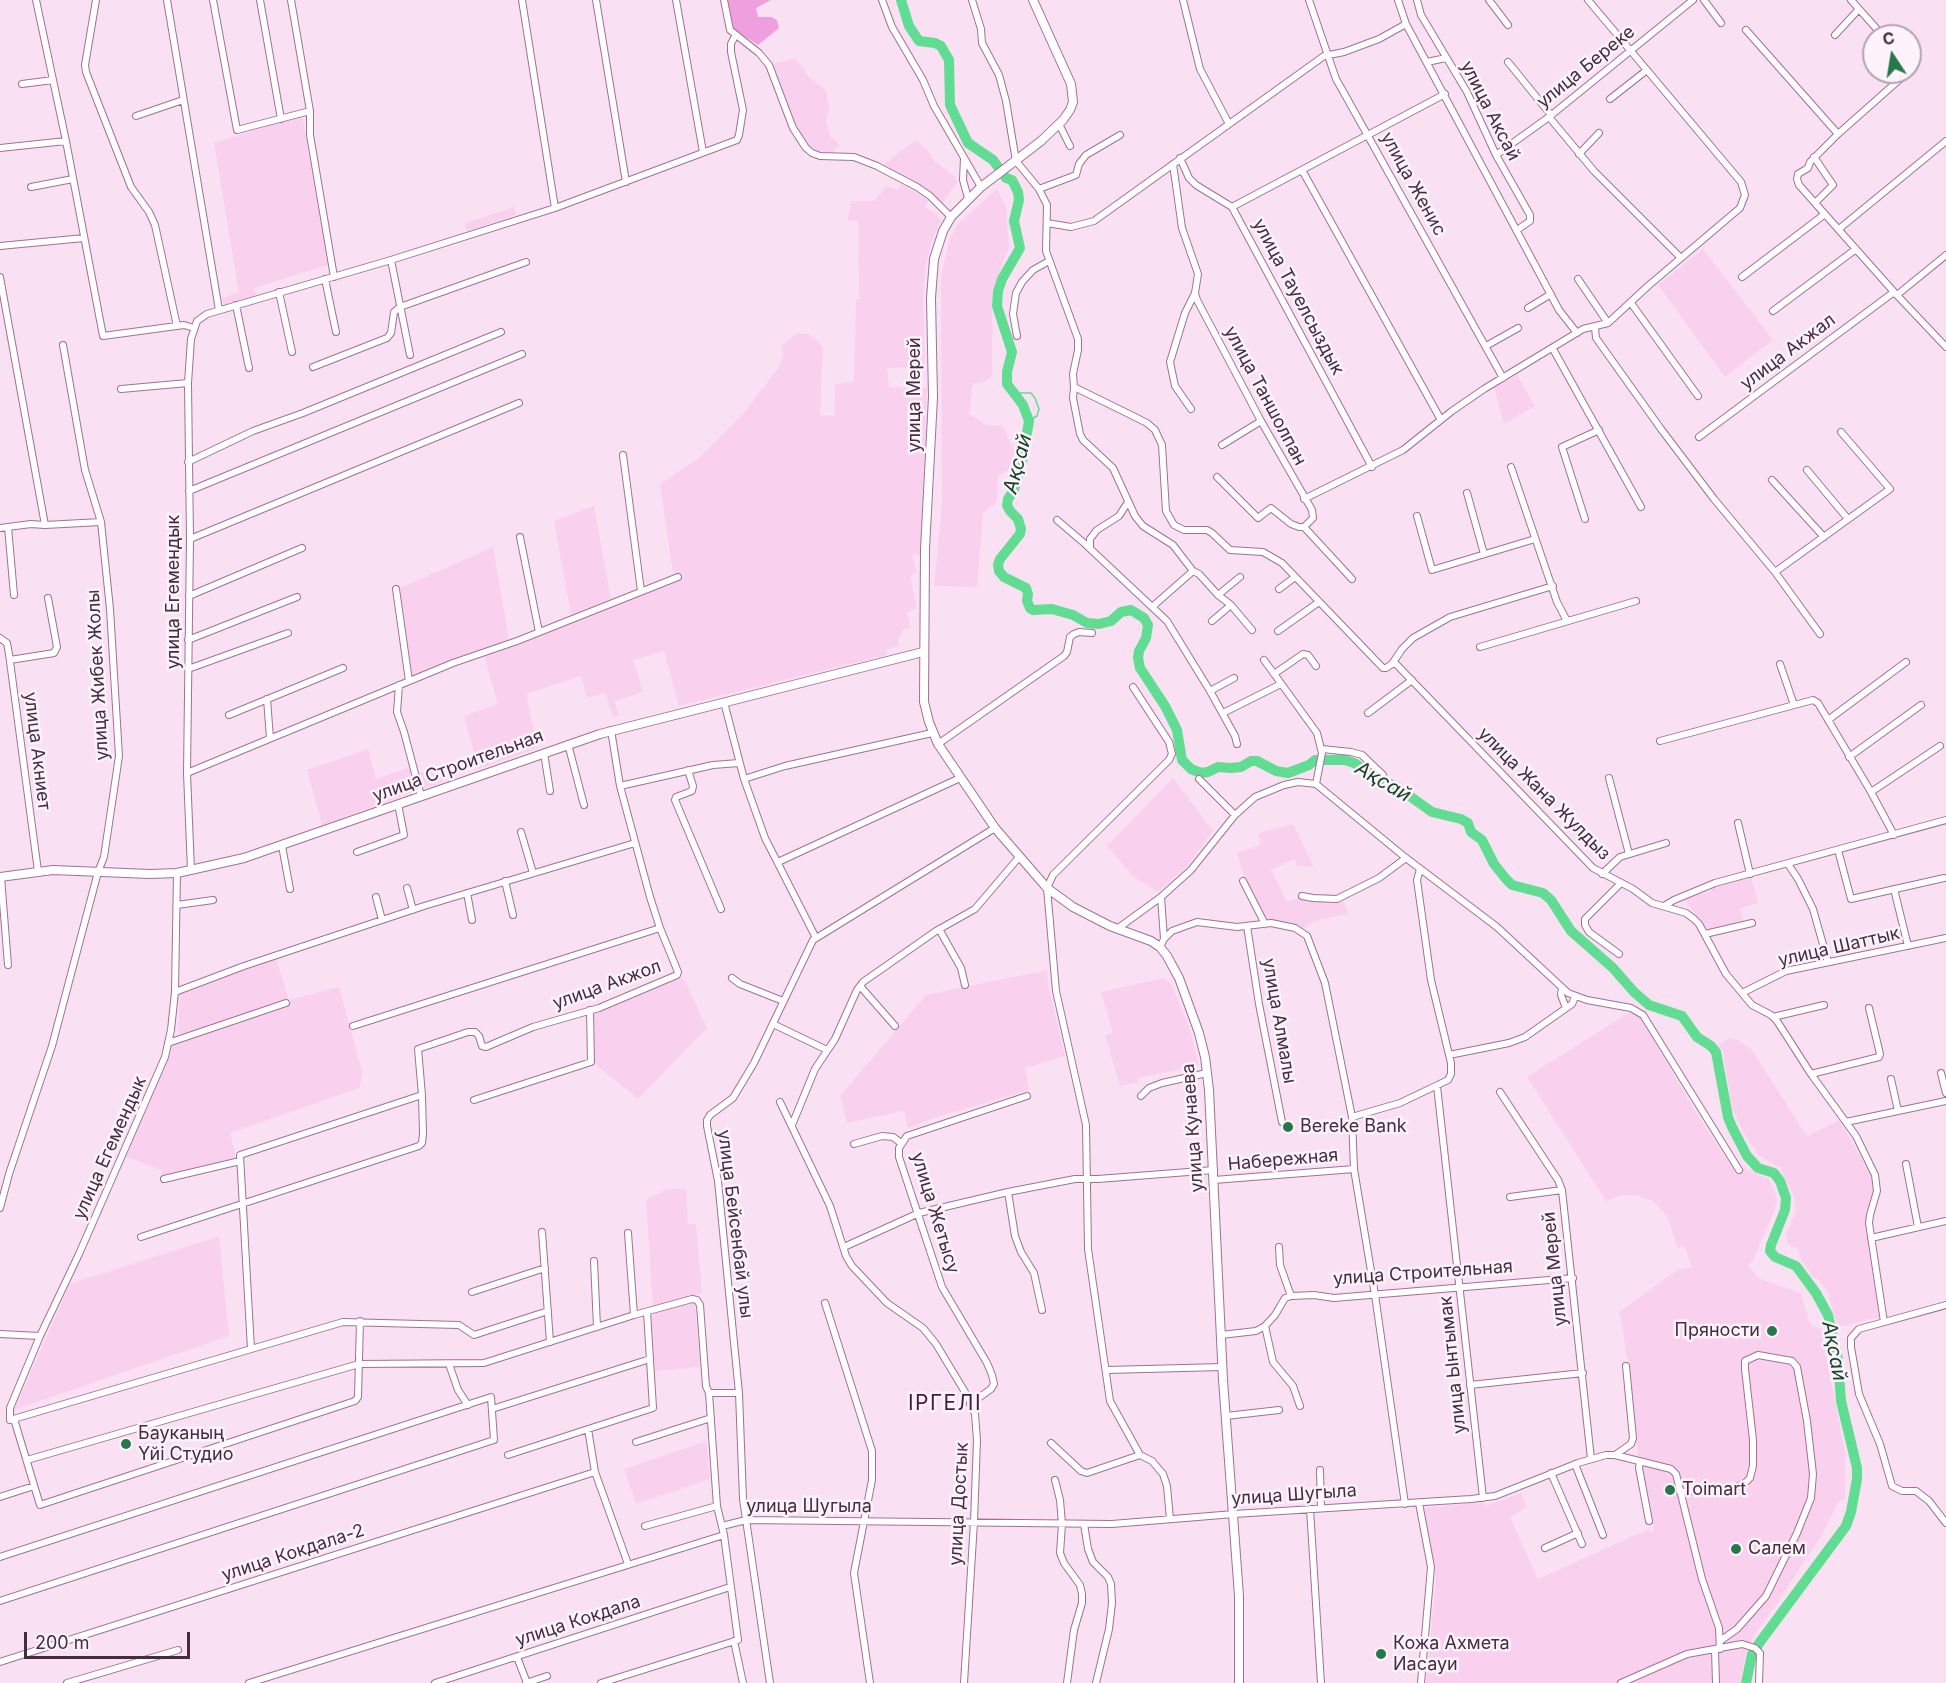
<!DOCTYPE html>
<meta charset="utf-8">
<style>
body{margin:0}
#map{position:relative;width:1946px;height:1683px;overflow:hidden;background:#f9e1f3;font-family:Inter,sans-serif}
canvas{display:block}
.north{position:absolute;left:1862px;top:24px;width:60px;height:60px;box-sizing:border-box;background:#fef2fb;border:2px solid #b4a3b0;border-radius:50%;rotate:348deg;font-size:16px;font-weight:700;line-height:24px;text-align:center;color:#442d3f}
.north::after{content:'';display:block;margin:auto;width:21px;height:27px;background:#26784a;clip-path:polygon(50% 0,100% 100%,50% 72%,0 100%)}
.scale{position:absolute;left:24px;top:1632px;width:166px;height:27px;box-sizing:border-box;border:3px solid #442d3f;border-top:0;padding-left:8px;font-size:18px;line-height:21px;white-space:nowrap;color:#442d3f;-webkit-text-stroke:4px #fef2fb;paint-order:stroke}
</style>
<div id="map">
<canvas width="1946" height="1683"></canvas>
<div class="north">С</div>
<div class="scale">200 m</div>
</div>
<script>
const c = document.querySelector('canvas').getContext('2d');
c.lineJoin = 'round';
function fillPath(path, color) { c.fillStyle = color; c.fill(path, 'evenodd'); }
const shape = rows => new Path2D(rows.map(r => 'M' + r).join(''));
function stroke(path, color, width, dash) { c.strokeStyle = color; c.lineWidth = width; c.lineCap = dash ? 'butt' : 'round'; c.setLineDash(dash || []); c.stroke(path); }
function label(font, color, halo, rows, align = 'center') {
  c.font = font + ' Inter,sans-serif'; c.lineWidth = 5; c.setLineDash([]); c.textBaseline = 'middle'; c.strokeStyle = halo; c.fillStyle = color; for (const [text, x, y, turn = 0] of rows) {
    c.save(); c.translate(x, y); c.rotate((+turn || 0) * Math.PI / 180); c.textAlign = isNaN(turn) ? turn : align; if (halo) c.strokeText(text, 0, 0); c.fillText(text, 0, 0); c.restore();
  }
}
fillPath(shape([
 [795,58,810,78,826,90,829,110,826,120,830,136,840,145,831,154,814,150,807,144,797,127,773,64],
 [302,115,328,265,254,288,256,296,224,305,222,298,239,293,214,143],
 [916,140,932,155,930,157,955,177,957,183,942,204,930,192,883,165],
 [901,184,928,200,925,207,934,212,941,220,932,241,926,264,923,295,925,367,887,368,889,387,927,388,921,555,912,554,917,573,910,575,917,609,907,612,911,628,903,629,898,642,899,646,886,650,887,655,679,706,664,651,633,660,643,692,615,701,619,716,613,717,605,693,587,698,581,676,526,694,538,748,478,769,464,716,498,704,484,656,683,579,682,571,673,574,660,484,700,457,741,416,777,370,784,355,781,347,795,334,808,334,818,341,823,349,820,415,834,416,835,384,854,382,856,299,859,299,858,221,848,220,851,201,874,201,887,186,898,190],
 [997,189,1006,207,1009,247,992,291,992,377,982,383,973,383,969,414,987,425,1002,426,1017,455,1016,465,998,476,997,502,983,513,977,587,934,586,942,503,941,276,950,238,958,224],
 [514,207,516,215,467,231,465,223],
 [1703,249,1773,340,1725,377,1658,285],
 [1517,375,1535,406,1504,424,1494,387],
 [594,506,611,599,571,615,554,521],
 [493,547,509,640,412,676,400,588],
 [368,749,376,779,410,767,416,791,322,825,307,770],
 [439,767,443,782,422,789,418,774],
 [1173,778,1213,831,1187,866,1158,892,1132,875,1107,846],
 [1293,824,1314,867,1298,866,1294,859,1271,870,1287,902,1299,898,1311,902,1344,902,1348,913,1312,922,1306,928,1266,919,1242,871,1237,853,1260,845,1259,833],
 [1751,876,1758,903,1740,908,1744,922,1708,930,1684,899,1712,891,1711,887],
 [276,958,289,1000,339,987,362,1071,360,1088,230,1133,235,1153,233,1159,161,1176,163,1171,126,1157,165,1066,171,1044,290,1005,288,1001,182,1034,178,1031,180,993],
 [1047,970,1048,984,1065,1056,1025,1068,1029,1090,934,1118,908,1128,904,1111,847,1123,840,1096,926,995],
 [679,978,684,979,707,1028,638,1099,595,1064,594,1013],
 [1164,978,1172,985,1191,1032,1199,1066,1137,1078,1138,1082,1120,1086,1105,1035,1113,1033,1101,992],
 [1630,1012,1640,1017,1698,1116,1735,1172,1743,1167,1769,1180,1775,1192,1777,1203,1770,1221,1753,1261,1748,1265,1758,1278,1801,1293,1810,1324,1821,1329,1845,1453,1845,1499,1838,1502,1823,1533,1782,1596,1753,1637,1746,1653,1740,1683,1426,1683,1436,1578,1423,1508,1482,1502,1485,1506,1521,1493,1527,1507,1510,1517,1538,1579,1649,1529,1650,1532,1654,1530,1643,1468,1646,1459,1638,1456,1630,1364,1626,1356,1622,1322,1619,1312,1676,1271,1692,1267,1684,1245,1678,1248,1667,1216,1653,1201,1635,1195,1622,1195,1606,1201,1527,1077],
 [1730,1038,1738,1040,1752,1050,1807,1136,1839,1120,1871,1175,1873,1190,1866,1220,1880,1317,1838,1327,1828,1293,1820,1281,1812,1276,1801,1259,1798,1249,1788,1244,1786,1234,1796,1212,1795,1199,1780,1168,1759,1155,1744,1134,1732,1108,1723,1052,1718,1044],
 [667,1189,686,1189,688,1224,696,1224,702,1293,653,1307,646,1200],
 [219,1236,229,1336,14,1410,70,1284],
 [690,1302,695,1304,700,1367,655,1371,651,1315],
 [706,1441,710,1479,636,1504,624,1469]
]), '#f9d1ef');
fillPath(shape([
 [727,0,771,0,756,8,758,17,771,17,777,20,779,28,758,45,734,29]
]), '#ef9ede');
stroke(shape([
 [1015,393,1031,393,1035,398,1039,409,1037,416,1029,421]
]), '#61dd93', 1.5);
stroke(shape([
 [901,0,909,26,919,41,935,43,941,46,949,60,950,105,968,143,993,160,1006,178,1012,180,1018,192,1019,200,1014,221,1020,248,1002,279,998,291,997,306,1012,352,1007,372,1007,384,1023,405,1029,421,1022,461,1014,490,1008,499,1007,505,1010,511,1018,519,1021,529,1020,534,1000,559,998,565,999,571,1004,577,1026,588,1028,594,1027,601,1030,608,1033,610,1052,609,1073,615,1087,623,1099,624,1111,621,1121,612,1131,610,1144,618,1148,625,1146,638,1139,651,1138,658,1140,668,1165,706,1177,730,1182,760,1191,769,1201,773,1208,772,1218,767,1231,768,1241,767,1251,761,1257,761,1276,771,1288,773,1309,765,1315,760,1345,760,1354,763,1379,779,1397,787,1432,812,1461,819,1468,823,1471,832,1482,840,1494,864,1506,879,1512,885,1543,893,1551,900,1571,931,1613,968,1634,992,1649,1005,1682,1016,1697,1037,1711,1046,1716,1052,1728,1117,1732,1127,1747,1156,1758,1168,1774,1173,1780,1181,1786,1198,1785,1210,1771,1245,1770,1251,1775,1257,1796,1266,1816,1293,1828,1315,1838,1359,1841,1401,1857,1468,1857,1479,1851,1512,1846,1526,1760,1642,1752,1654,1746,1683]
]), '#61dd93', 10);
const minor = shape([
 [36,0,66,141,103,336,184,325,194,328],
 [96,0,85,65,86,72,131,187,149,212,155,225,177,326],
 [167,0,219,310],
 [213,0,237,130,310,111],
 [260,0,281,119],
 [291,0,310,111,310,135,334,277],
 [522,0,555,208],
 [596,0,626,182],
 [676,0,703,152],
 [724,0,730,30,759,53,769,65,793,128,806,148,812,153,820,156,854,157,877,166,917,187,930,196,951,217],
 [882,0,892,27,923,80,934,106,981,187],
 [972,0,981,29,982,43,999,75,1006,101,1016,161,1039,189,1047,205,1046,251,1078,339,1078,350,1073,374,1074,387,1129,414,1147,423,1155,430,1162,445,1166,511,1174,525,1184,530,1207,530,1212,533,1230,550,1263,552,1282,563,1383,668,1386,668,1392,664,1402,649,1413,638,1450,617,1553,586],
 [1183,0,1200,69,1229,124],
 [1309,0,1336,79,1344,93,1503,378],
 [1398,0,1406,24,1559,310,1577,333],
 [1417,0,1421,15,1467,92,1496,155,1530,215,1530,221,1517,230],
 [1489,0,1508,25],
 [1704,0,1721,23],
 [1851,0,1883,36],
 [1746,30,1838,134],
 [1835,35,1859,9],
 [1427,62,1446,58],
 [1508,62,1551,115],
 [1908,72,1838,134,1810,162,1808,168,1798,174,1797,179,1799,185,1894,292,1946,347],
 [22,84,53,80],
 [1610,99,1647,70],
 [136,116,183,100],
 [1549,117,1594,171,1681,258],
 [1059,124,1070,146],
 [0,148,66,141],
 [1579,154,1599,133],
 [1496,155,1549,117,1693,0],
 [1814,157,1833,185,1815,203],
 [964,158,963,180,968,198],
 [1180,158,1189,178,1196,185,1232,207,1372,467],
 [1173,164,1182,228,1198,274,1195,293,1197,300,1261,421,1312,510,1313,518,1304,527,1299,527,1291,524,1271,508,1258,518,1217,477],
 [1302,170,1441,420],
 [31,187,73,179],
 [1039,189,1076,175,1079,164,1086,155,1120,135],
 [1232,207,1445,94],
 [1047,223,1071,227,1094,221,1324,56,1344,52,1379,39,1406,24],
 [1839,229,1946,141],
 [0,246,84,238],
 [391,260,410,355],
 [0,277,45,525],
 [1742,277,1825,214],
 [325,279,336,332],
 [1578,279,1608,323],
 [279,292,292,352],
 [1897,295,1946,255],
 [1631,303,1698,396],
 [236,305,249,368],
 [1528,308,1551,294],
 [1773,311,1856,249],
 [1595,327,1596,338,1661,429,1714,499,1775,572,1820,634],
 [1017,336,1013,314,1016,293,1022,282,1033,270,1049,261],
 [1486,346,1518,328],
 [1553,349,1641,507],
 [313,367,387,338,391,333,394,312,400,307,526,262],
 [1074,387,1073,398,1080,434,1083,440,1113,468,1135,516,1143,526,1173,545,1193,571,1199,574,1218,595,1231,605,1252,630],
 [121,389,188,383],
 [1191,409,1175,386,1170,362,1185,313,1195,293],
 [1699,437,1894,292],
 [1222,445,1261,421],
 [623,455,641,591],
 [188,462,253,431,303,413,501,332],
 [1511,467,1557,602,1567,621],
 [1807,470,1848,519],
 [1772,480,1824,537],
 [189,491,522,354],
 [1467,493,1484,554],
 [1304,499,1403,450,1452,411,1484,389,1583,329,1608,323,1648,286,1740,208,1745,195,1741,182,1588,0],
 [1417,516,1432,570,1535,539],
 [1585,519,1562,447,1599,430],
 [1057,520,1084,543,1167,621,1210,691,1235,736,1237,744],
 [8,527,14,595],
 [1304,527,1352,579],
 [0,528,31,524,45,525,101,522],
 [520,537,539,632],
 [190,539,519,403],
 [1090,548,1090,539,1097,530,1119,516,1128,502],
 [1775,572,1890,489,1841,432],
 [396,589,409,681],
 [1279,589,1295,577],
 [1218,595,1240,577],
 [189,596,302,548],
 [1152,607,1193,571],
 [1212,621,1231,605],
 [1278,631,1319,602],
 [0,638,7,643,9,654,38,871],
 [188,640,297,597],
 [1480,647,1636,601],
 [10,660,54,653,57,647,48,598],
 [1264,660,1317,733,1322,753,1316,784],
 [1392,664,1396,664,1593,868,1633,889,1652,903,1686,913,1694,919,1699,924,1726,974,1752,1005,1771,1015,1777,1021,1811,1074,1856,1136,1875,1175,1877,1191,1870,1215,1869,1223,1884,1322],
 [1780,664,1794,705],
 [188,669,288,633],
 [1274,674,1303,654,1308,655,1316,666],
 [399,685,397,712,404,732,421,796],
 [1133,687,1169,742,1172,754,1169,760,1053,875,1047,888,1056,991,1086,1125,1088,1249,1110,1401,1140,1455],
 [1210,691,1234,678],
 [267,699,270,738],
 [724,702,744,779,765,838,816,938],
 [1223,713,1281,684],
 [1368,713,1412,680],
 [229,715,343,668],
 [1828,720,1906,662],
 [1660,741,1813,700,1818,703,1871,792,1894,835],
 [568,744,584,805],
 [938,744,1064,656,1067,652,1070,637,1074,634,1079,632,1092,633],
 [1322,749,1351,752,1362,755,1383,775],
 [544,753,550,791],
 [1849,757,1921,705],
 [688,770,693,786,692,791,676,797,675,800,721,909],
 [187,773,453,663,517,641,678,577],
 [1609,778,1629,854],
 [744,779,785,766,932,733],
 [1199,779,1235,815],
 [620,786,713,765,739,763],
 [1871,792,1940,746],
 [1738,823,1750,874],
 [521,832,533,873],
 [282,846,290,889],
 [1838,850,1851,899,1944,878],
 [357,852,404,835,398,804],
 [778,862,960,778],
 [1788,864,1798,879,1813,909,1828,962],
 [191,870,187,773,190,539,188,383,191,339,197,321,207,314,391,260,555,208,737,140,739,135,743,110,731,52,731,44,735,36],
 [177,873,175,992,171,1030,165,1057,79,1254,40,1336,10,1408,10,1420,343,1322,459,1325,474,1335,548,1311],
 [1602,874,1620,857,1666,843],
 [1,877,8,965],
 [505,881,513,915],
 [1243,881,1265,924],
 [407,888,413,910],
 [1894,889,1908,946],
 [467,893,472,920],
 [1302,896,1313,898,1337,899,1379,878,1406,858],
 [376,897,382,920],
 [1161,897,1164,939],
 [177,905,213,900],
 [1664,906,1674,900,1715,883,1946,820],
 [1247,926,1259,1004,1282,1122],
 [939,929,961,968,965,985],
 [1117,929,1161,897,1191,870,1235,815,1255,797,1284,785,1298,782,1316,784,1406,858,1497,927,1568,993,1587,1000,1631,1008,1643,1015,1739,1170],
 [1705,934,1752,923],
 [1160,947,1164,939,1172,931,1197,922,1237,927,1271,923,1295,928,1307,936,1325,983,1352,1117,1354,1169,1375,1295,1405,1504],
 [1619,954,1589,932,1585,925,1585,919,1621,883],
 [732,978,740,984,783,1001],
 [860,986,895,1026],
 [1562,988,1561,995,1566,1008],
 [175,992,244,966,424,906,635,843],
 [1742,993,1786,971,1946,938],
 [1773,1017,1824,1005],
 [773,1024,827,1050],
 [353,1026,660,928],
 [168,1043,286,1003],
 [1449,1055,1509,1043,1525,1037,1572,1004,1575,997],
 [1941,1073,1946,1093],
 [1811,1074,1879,1057,1880,1054,1869,1008],
 [1891,1079,1898,1111],
 [1437,1086,1483,1498],
 [1500,1092,1558,1180,1562,1190,1591,1459],
 [1141,1096,1149,1088,1162,1083,1207,1073],
 [474,1100,591,1062,590,1010],
 [780,1102,830,1206,846,1256,852,1266,887,1303,923,1328,936,1344,968,1397,975,1414,977,1440,974,1522,964,1683],
 [1352,1117,1400,1103,1448,1080,1451,1074,1451,1063,1431,980,1417,880,1420,869],
 [1846,1122,1946,1101],
 [792,1125,815,1069,835,1039,857,990,863,982,936,931,975,909,1020,856],
 [854,1144,882,1136,893,1137,901,1143],
 [1906,1164,1918,1227],
 [164,1179,240,1161],
 [1214,1180,1354,1169],
 [1008,1192,1015,1236,1021,1252,1034,1273,1042,1310],
 [1510,1197,1562,1190],
 [0,1208,9,1174,52,1046,98,872,104,857,119,756,110,609,101,522,85,470,63,345],
 [542,1232,550,1342],
 [628,1233,634,1315],
 [141,1237,419,1146,422,1143,423,1134,422,1095,418,1049,468,1032,475,1032,479,1036,482,1046,486,1047,533,1027,599,1008,677,975,678,972,660,928,650,897,620,786,611,730],
 [1871,1238,1946,1221],
 [844,1247,919,1213,1008,1192,1075,1179,1098,1179,1214,1170],
 [1279,1247,1280,1265,1291,1296],
 [594,1261,597,1327],
 [472,1292,545,1268],
 [825,1303,872,1451,872,1480,854,1573,870,1683],
 [1946,1305,1859,1329,1851,1338,1851,1347,1859,1394,1880,1444,1892,1486,1902,1491,1916,1491,1929,1501,1946,1523],
 [1265,1326,1273,1362,1293,1386,1300,1406],
 [0,1334,40,1336],
 [1221,1335,1256,1331,1265,1326,1275,1315,1285,1298,1291,1296,1314,1295,1334,1298,1573,1278],
 [251,1349,240,1155,422,1095],
 [449,1364,458,1390,468,1405],
 [1107,1370,1222,1367],
 [1470,1385,1583,1373],
 [709,1393,739,1393],
 [970,1404,991,1389,994,1384,992,1375,987,1363,942,1287,899,1157,899,1148,907,1136,1027,1096],
 [492,1409,650,1359],
 [1226,1416,1279,1410],
 [14,1419,40,1505,355,1401,358,1397,360,1321],
 [588,1429,595,1472,628,1564],
 [636,1442,711,1418],
 [1051,1443,1081,1471,1087,1473,1140,1455,1152,1461,1163,1474,1167,1486,1170,1519],
 [508,1455,653,1408,647,1312],
 [1615,1455,1631,1444,1633,1438,1626,1366],
 [27,1460,359,1364,484,1363,634,1315,692,1299,697,1300,700,1305,706,1386,709,1393,717,1506,724,1535,738,1640,601,1683],
 [1640,1461,1639,1468,1649,1521],
 [1575,1464,1603,1535],
 [1320,1470,1321,1508],
 [1551,1473,1582,1544],
 [1055,1480,1060,1500,1062,1524,1060,1553,1064,1563,1080,1585,1082,1594,1082,1603,1074,1630,1067,1683],
 [1680,1492,1733,1488,1744,1484,1750,1478,1753,1466,1753,1440,1745,1369,1745,1361,1758,1355,1792,1361,1797,1367,1807,1421,1813,1474,1811,1498,1797,1533,1766,1596,1737,1629,1720,1641],
 [0,1497,34,1486],
 [1419,1503,1431,1567,1421,1683],
 [1310,1509,1321,1683],
 [1084,1524,1088,1549,1093,1562,1108,1577,1111,1584,1112,1603,1109,1629,1096,1683],
 [645,1526,717,1506],
 [722,1526,746,1520,1112,1524,1234,1514,1471,1499,1495,1496,1578,1463,1606,1455,1615,1455,1671,1469,1676,1474,1702,1579,1719,1628,1720,1649],
 [1545,1548,1578,1533],
 [0,1557,491,1397,494,1440,0,1601],
 [734,1641,743,1683],
 [1715,1650,1716,1683],
 [517,1657,527,1683],
 [0,1662,595,1472],
 [67,1683,178,1650],
 [249,1683,724,1535],
 [435,1683,730,1587],
 [526,1683,547,1676],
 [770,1683,743,1499,739,1393,718,1181,707,1126,707,1120,710,1115,733,1098,754,1063,813,940,995,828],
 [1621,1683,1687,1654,1742,1644,1755,1648,1760,1653,1759,1683]
]);
const major = shape([
 [1033,0,1071,84,1073,102,1070,110,1063,120,1041,141,981,187,951,217,943,231,934,259,931,298,933,397,925,549,924,702,929,722,938,744,995,828,1047,888,1073,907,1110,926,1151,941,1160,947,1167,956,1179,978,1199,1033,1205,1057,1209,1090,1223,1380,1239,1596,1239,1683],
 [0,877,53,870,150,874,177,873,244,858,600,734,923,652]
]);
stroke(minor, '#a36f98', 8);
stroke(major, '#a36f98', 10);
stroke(minor, '#fff', 6);
stroke(major, '#fff', 8);
for (const [x, y, r, color] of [
 [1288,1127,6,"#26784a"],
 [1772,1331,6,"#26784a"],
 [126,1444,6,"#26784a"],
 [1670,1490,6,"#26784a"],
 [1736,1549,6,"#26784a"],
 [1381,1654,6,"#26784a"]
]) { const dot = new Path2D(); dot.arc(x, y, r, 0, 2 * Math.PI); c.fillStyle = color; c.fill(dot); stroke(dot, '#fef2fb', 2); }
label('18px', '#442d3f', '#fef2fb', [
 ["улица Береке",1586,67,-39],
 ["улица Аксай",1490,111,63],
 ["улица Женис",1413,184,61],
 ["улица Тауелсыздык",1298,297,62],
 ["улица Акжал",1788,352,-37],
 ["улица Мерей",915,395,-90],
 ["улица Таншолпан",1265,396,62],
 ["улица Егемендык",174,592,-90],
 ["улица Жибек Жолы",98,675,-93],
 ["улица Акниет",37,751,83],
 ["улица Строительная",458,766,-20],
 ["улица Жана Жулдыз",1544,794,45],
 ["улица Шаттык",1839,947,-13],
 ["улица Акжол",607,985,-20],
 ["улица Алмалы",1279,1021,80],
 ["улица Кунаева",1193,1128,-94],
 ["улица Егемендык",110,1148,-66],
 ["Набережная",1283,1160,-5],
 ["улица Жетысу",935,1213,73],
 ["улица Бейсенбай улы",735,1224,83],
 ["улица Мерей",1555,1269,-96],
 ["улица Строительная",1423,1273,-4],
 ["улица Ынтымак",1453,1365,-96],
 ["улица Шугыла",1294,1495,-4],
 ["улица Достык",959,1504,-87],
 ["улица Шугыла",809,1507],
 ["улица Кокдала-2",293,1553,-18],
 ["улица Кокдала",578,1621,-18]
]);
label('18px', '#442d3f', '#fef2fb', [
 ["Bereke Bank",1300,1127],
 ["Пряности",1760,1331,"right"],
 ["Бауканың",138,1434],
 ["Үйі Студио",138,1455],
 ["Toimart",1682,1490],
 ["Салем",1748,1549],
 ["Кожа Ахмета",1393,1644],
 ["Иасауи",1393,1665]
], 'left');
label('italic 20px', '#144629', '#fef2fb', [
 ["Ақсай",1018,464,-75],
 ["Ақсай",1383,782,30],
 ["Ақсай",1834,1351,79]
]);
c.letterSpacing = '1.5px';
label('21px', '#47193f', '#fef2fb', [
 ["ІРГЕЛІ",945,1404]
]);
c.letterSpacing = '0px';
</script>
